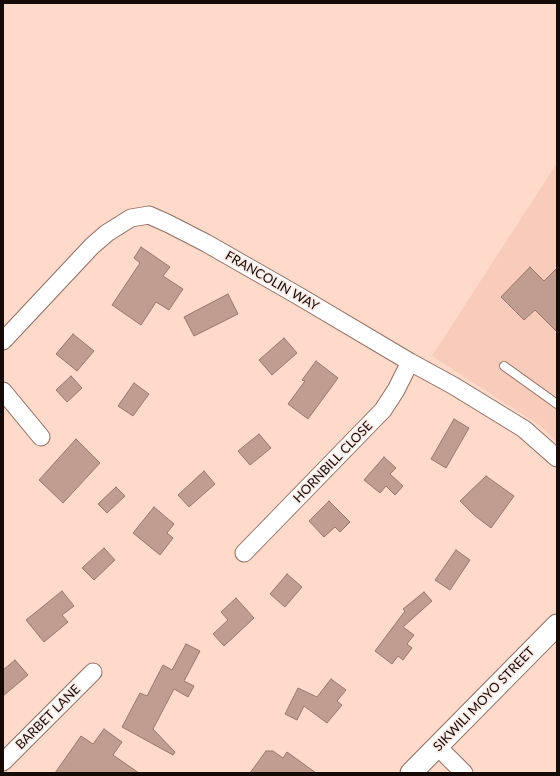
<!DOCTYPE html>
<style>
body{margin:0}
#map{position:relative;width:560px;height:776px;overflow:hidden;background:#ffd9ca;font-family:Lato,sans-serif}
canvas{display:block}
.frame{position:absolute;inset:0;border:4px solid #160a06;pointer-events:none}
</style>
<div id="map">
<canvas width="560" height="776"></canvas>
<div class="frame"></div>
</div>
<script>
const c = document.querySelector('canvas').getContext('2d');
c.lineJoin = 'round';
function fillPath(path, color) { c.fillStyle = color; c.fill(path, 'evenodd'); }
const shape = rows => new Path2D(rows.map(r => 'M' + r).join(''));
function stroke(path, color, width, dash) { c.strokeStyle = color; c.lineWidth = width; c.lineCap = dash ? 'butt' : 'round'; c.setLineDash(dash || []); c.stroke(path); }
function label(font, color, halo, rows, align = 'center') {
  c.font = font + ' Lato,sans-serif'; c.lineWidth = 3.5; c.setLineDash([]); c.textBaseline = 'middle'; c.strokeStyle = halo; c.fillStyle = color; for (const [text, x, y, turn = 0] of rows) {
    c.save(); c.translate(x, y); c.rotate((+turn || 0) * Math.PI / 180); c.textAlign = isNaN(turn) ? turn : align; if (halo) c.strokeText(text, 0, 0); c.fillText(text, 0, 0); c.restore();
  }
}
fillPath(shape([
 [557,163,557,442,542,427,432,356]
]), '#f8cbba');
const building = shape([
 [141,247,170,267,163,276,183,289,169,310,156,302,141,325,112,305,140,263,134,258,141,247],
 [530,267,544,281,557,268,557,332,535,310,524,320,501,297,530,267],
 [228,294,238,314,194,336,184,317,228,294],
 [73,334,94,351,77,371,56,354,73,334],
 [284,338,297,353,272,375,259,360,284,338],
 [316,361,338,378,308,419,288,404,305,381,302,380,316,361],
 [71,376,82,388,67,402,56,390,71,376],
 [134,383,149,394,133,416,118,406,134,383],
 [454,419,469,428,446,468,431,459,454,419],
 [259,434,271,448,250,465,238,451,259,434],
 [76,439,100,463,63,503,39,480,76,439],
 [384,457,396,468,390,474,403,486,395,495,386,486,380,493,364,480,384,457],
 [204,471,215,484,189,507,178,495,204,471],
 [486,476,514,496,491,528,474,515,460,501,486,476],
 [116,487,125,496,107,513,98,504,116,487],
 [329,501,350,522,340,532,335,527,324,537,309,521,329,501],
 [154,507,174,524,167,533,173,538,160,555,133,533,154,507],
 [104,548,115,560,94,580,82,568,104,548],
 [456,550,470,560,450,590,435,580,456,550],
 [287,574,302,587,285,607,270,594,287,574],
 [62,591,74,606,62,615,68,622,44,642,26,620,62,591],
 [424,592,432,601,403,627,414,635,407,644,412,648,403,660,398,656,392,664,375,651,405,611,403,609,424,592],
 [236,598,254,618,224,646,213,634,228,620,221,612,236,598],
 [186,644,200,651,184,681,194,686,188,697,174,689,153,729,175,752,173,755,122,727,140,693,147,696,163,665,172,670,186,644],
 [15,660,28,675,3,696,3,670,15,660],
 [331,679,346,690,337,701,342,705,327,723,304,706,297,720,285,714,298,688,317,697,331,679],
 [104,729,122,742,113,755,139,773,55,773,81,736,93,744,104,729],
 [266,751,273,751,283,758,287,752,316,773,250,773,266,751]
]);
fillPath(building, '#c19d90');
stroke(building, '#99776a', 1);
const service = shape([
 [504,366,557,404]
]);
const minor = shape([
 [3,341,92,246,107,233,131,218,149,215,169,224,206,243,297,295,410,362,454,386,524,429,557,458],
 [3,391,41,437],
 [244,553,383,410,396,390,410,362],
 [438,747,464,773],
 [3,762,93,672]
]);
const tertiary = shape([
 [411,773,557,625]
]);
stroke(service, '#8f6e62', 10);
stroke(minor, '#8f6e62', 19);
stroke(tertiary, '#8f6e62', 23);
stroke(service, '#fff', 8);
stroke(minor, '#fff', 17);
stroke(tertiary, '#fff', 21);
label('13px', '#160a06', '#fbebe6', [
 ["FRANCOLIN WAY",272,281,30],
 ["HORNBILL CLOSE",333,462,-46],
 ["SIKWILI MOYO STREET",484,699,-46],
 ["BARBET LANE",48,717,-45]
]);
</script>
